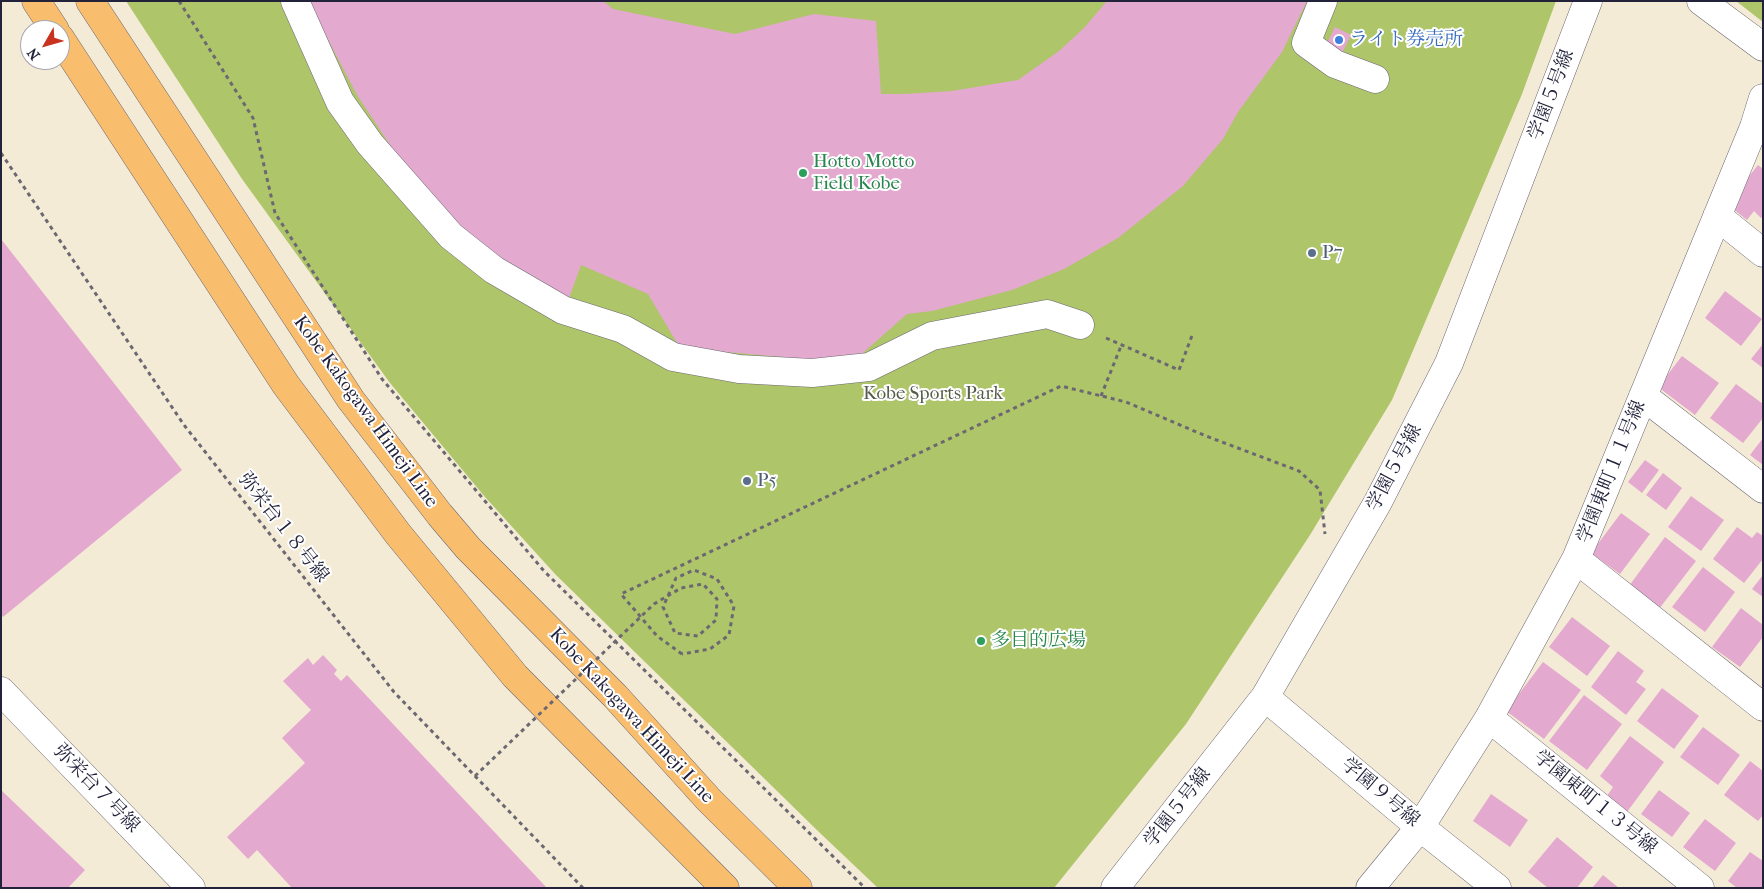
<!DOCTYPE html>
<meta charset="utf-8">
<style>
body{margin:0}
#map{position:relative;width:1764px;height:889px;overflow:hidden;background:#f4ebd7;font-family:"IM FELL French Canon",serif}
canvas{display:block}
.frame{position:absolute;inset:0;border:2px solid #22223b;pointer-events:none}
.north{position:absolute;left:20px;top:20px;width:50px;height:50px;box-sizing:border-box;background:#fff;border:1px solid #a7a7b1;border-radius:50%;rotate:232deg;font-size:14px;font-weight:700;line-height:20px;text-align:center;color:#22223b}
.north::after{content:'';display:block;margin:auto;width:18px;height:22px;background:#c8321e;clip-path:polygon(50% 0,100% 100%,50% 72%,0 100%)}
</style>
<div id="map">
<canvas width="1764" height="889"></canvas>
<div class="frame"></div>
<div class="north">N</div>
</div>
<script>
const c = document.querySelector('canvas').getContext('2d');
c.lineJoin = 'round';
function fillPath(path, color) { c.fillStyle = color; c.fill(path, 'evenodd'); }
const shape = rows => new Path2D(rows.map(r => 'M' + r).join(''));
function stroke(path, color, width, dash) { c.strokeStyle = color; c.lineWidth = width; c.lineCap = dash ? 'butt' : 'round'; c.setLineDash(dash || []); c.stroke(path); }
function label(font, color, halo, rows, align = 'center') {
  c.font = font + ' "IM FELL French Canon","Noto Serif JP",serif'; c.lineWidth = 4; c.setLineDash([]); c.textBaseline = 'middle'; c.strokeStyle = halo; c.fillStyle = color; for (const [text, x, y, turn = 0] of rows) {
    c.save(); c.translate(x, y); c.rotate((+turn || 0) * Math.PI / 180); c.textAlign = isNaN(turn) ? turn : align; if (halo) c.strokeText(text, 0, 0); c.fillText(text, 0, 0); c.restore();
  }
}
fillPath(shape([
 [126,1,1556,1,1522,94,1392,400,1310,535,1186,724,1054,888,878,888,820,833,556,575,485,497,390,383,242,179],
 [1736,1,1763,1,1763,22]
]), '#aec56a');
fillPath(shape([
 [308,1,603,1,613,9,735,34,814,14,876,21,881,94,904,94,952,91,1018,80,1059,51,1084,28,1107,1,1307,1,1282,52,1238,112,1223,139,1183,186,1118,238,1064,269,1012,290,932,311,907,314,856,359,817,360,680,348,648,294,581,265,569,298,512,266,460,227,394,151,357,95],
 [1335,27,1351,35,1342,53,1326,45],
 [1758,165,1763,169,1763,216,1761,218,1754,211,1747,220,1727,204],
 [1,239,182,470,3,617,1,614],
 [1725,291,1762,319,1741,346,1705,318],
 [1763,344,1763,368,1751,359],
 [1682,356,1719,383,1695,415,1658,387],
 [1736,384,1763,404,1763,418,1743,443,1710,418],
 [1763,438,1763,465,1750,455],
 [1645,460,1659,470,1642,493,1628,482],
 [1663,473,1682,488,1666,510,1646,495],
 [1691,496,1724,520,1701,551,1668,527],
 [1621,513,1650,534,1620,574,1591,553],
 [1737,527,1752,538,1757,532,1763,536,1763,559,1744,583,1713,559],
 [1665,537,1696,561,1659,609,1629,586],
 [1703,567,1735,592,1705,632,1672,607],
 [1763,575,1763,597,1752,589],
 [1741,608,1763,625,1763,637,1740,667,1712,647],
 [1572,617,1610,646,1587,676,1549,647],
 [1618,651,1644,671,1636,682,1646,689,1626,715,1591,687],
 [323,655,337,670,334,674,341,681,347,675,547,888,292,888,257,850,248,859,227,837,305,763,282,738,311,710,283,681,308,658,313,665],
 [1543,662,1581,690,1544,739,1506,711],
 [1662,688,1699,716,1674,749,1637,721],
 [1584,695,1622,724,1587,770,1549,741],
 [1703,727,1740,755,1718,785,1680,757],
 [1630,736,1664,762,1627,812,1607,796,1613,787,1600,776],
 [1750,761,1763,771,1763,815,1758,821,1724,795],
 [1,790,85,870,68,888,1,888],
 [1659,790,1690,813,1672,837,1641,814],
 [1491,794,1528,820,1510,847,1473,821],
 [1705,819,1736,843,1715,871,1683,847],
 [1557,837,1593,867,1577,888,1548,888,1528,872],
 [1750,852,1763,861,1763,888,1737,888,1728,881],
 [1603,875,1619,888,1592,888]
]), '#e4a9cf');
const minor = shape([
 [295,1,340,102,370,144,451,236,494,270,563,310,623,329,673,357,739,369,812,373,869,367,932,336,1047,314,1080,325],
 [1323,1,1306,43,1335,64,1375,79],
 [1701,1,1763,47],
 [1717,216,1763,253],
 [1643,396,1763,489],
 [1576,559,1763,707],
 [1,691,191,888],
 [1265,697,1420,827,1497,888],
 [1489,718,1700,888],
 [1115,888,1265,697,1378,502,1449,363,1588,1],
 [1370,888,1420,827,1489,718,1576,559,1754,127,1763,98]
]);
const major = shape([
 [36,1,55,30],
 [90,1,351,400,440,515,468,548,615,696,709,800,798,888],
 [60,38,286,385,398,534,515,676,725,888]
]);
stroke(minor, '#6c6872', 29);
stroke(major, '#6c6872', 29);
stroke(shape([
 [179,1,253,118,275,213,382,379,544,571,865,888],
 [1,153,184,425,394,692,583,888],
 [1106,338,1179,370,1193,333],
 [1101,396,1121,346],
 [682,654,657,636,621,594,1061,386,1126,402,1206,436,1299,471,1320,490,1325,534]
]), '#6c6872', 3, [4, 4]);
stroke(minor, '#fff', 28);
stroke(major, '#f9be6d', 28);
stroke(shape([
 [475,776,654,604,681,588,703,584,717,599,716,620,698,636,675,633,663,607,676,578,694,570,717,579,734,606,729,635,710,649,682,654]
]), '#6c6872', 3, [4, 4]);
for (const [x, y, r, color] of [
 [1339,40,5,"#3f7fe0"],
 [803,173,5,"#2e9e5b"],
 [1312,253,5,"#5c6f8a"],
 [747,481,5,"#5c6f8a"],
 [981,641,5,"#2e9e5b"]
]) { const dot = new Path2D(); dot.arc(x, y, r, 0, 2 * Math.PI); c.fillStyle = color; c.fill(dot); stroke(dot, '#fff', 2); }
label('19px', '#366cbe', '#fff', [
 ["ライト券売所",1349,40]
], 'left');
label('19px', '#22223b', '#fff', [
 ["学園５号線",1552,95,-69],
 ["Kobe Kakogawa Himeji Line",365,412,54],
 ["学園５号線",1395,468,-62],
 ["学園東町１１号線",1612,472,-68],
 ["弥栄台１８号線",283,528,52],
 ["Kobe Kakogawa Himeji Line",631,716,47],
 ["弥栄台７号線",96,789,46],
 ["学園９号線",1380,793,40],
 ["学園東町１３号線",1595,803,39],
 ["学園５号線",1178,808,-52]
]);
label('19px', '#27864d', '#fff', [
 ["Hotto Motto",813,162],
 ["Field Kobe",813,184],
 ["多目的広場",991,641]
], 'left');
label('19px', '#4e5e75', '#fff', [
 ["P7",1322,253],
 ["P5",757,481]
], 'left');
label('19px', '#535b4b', '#fff', [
 ["Kobe Sports Park",933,394]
]);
</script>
